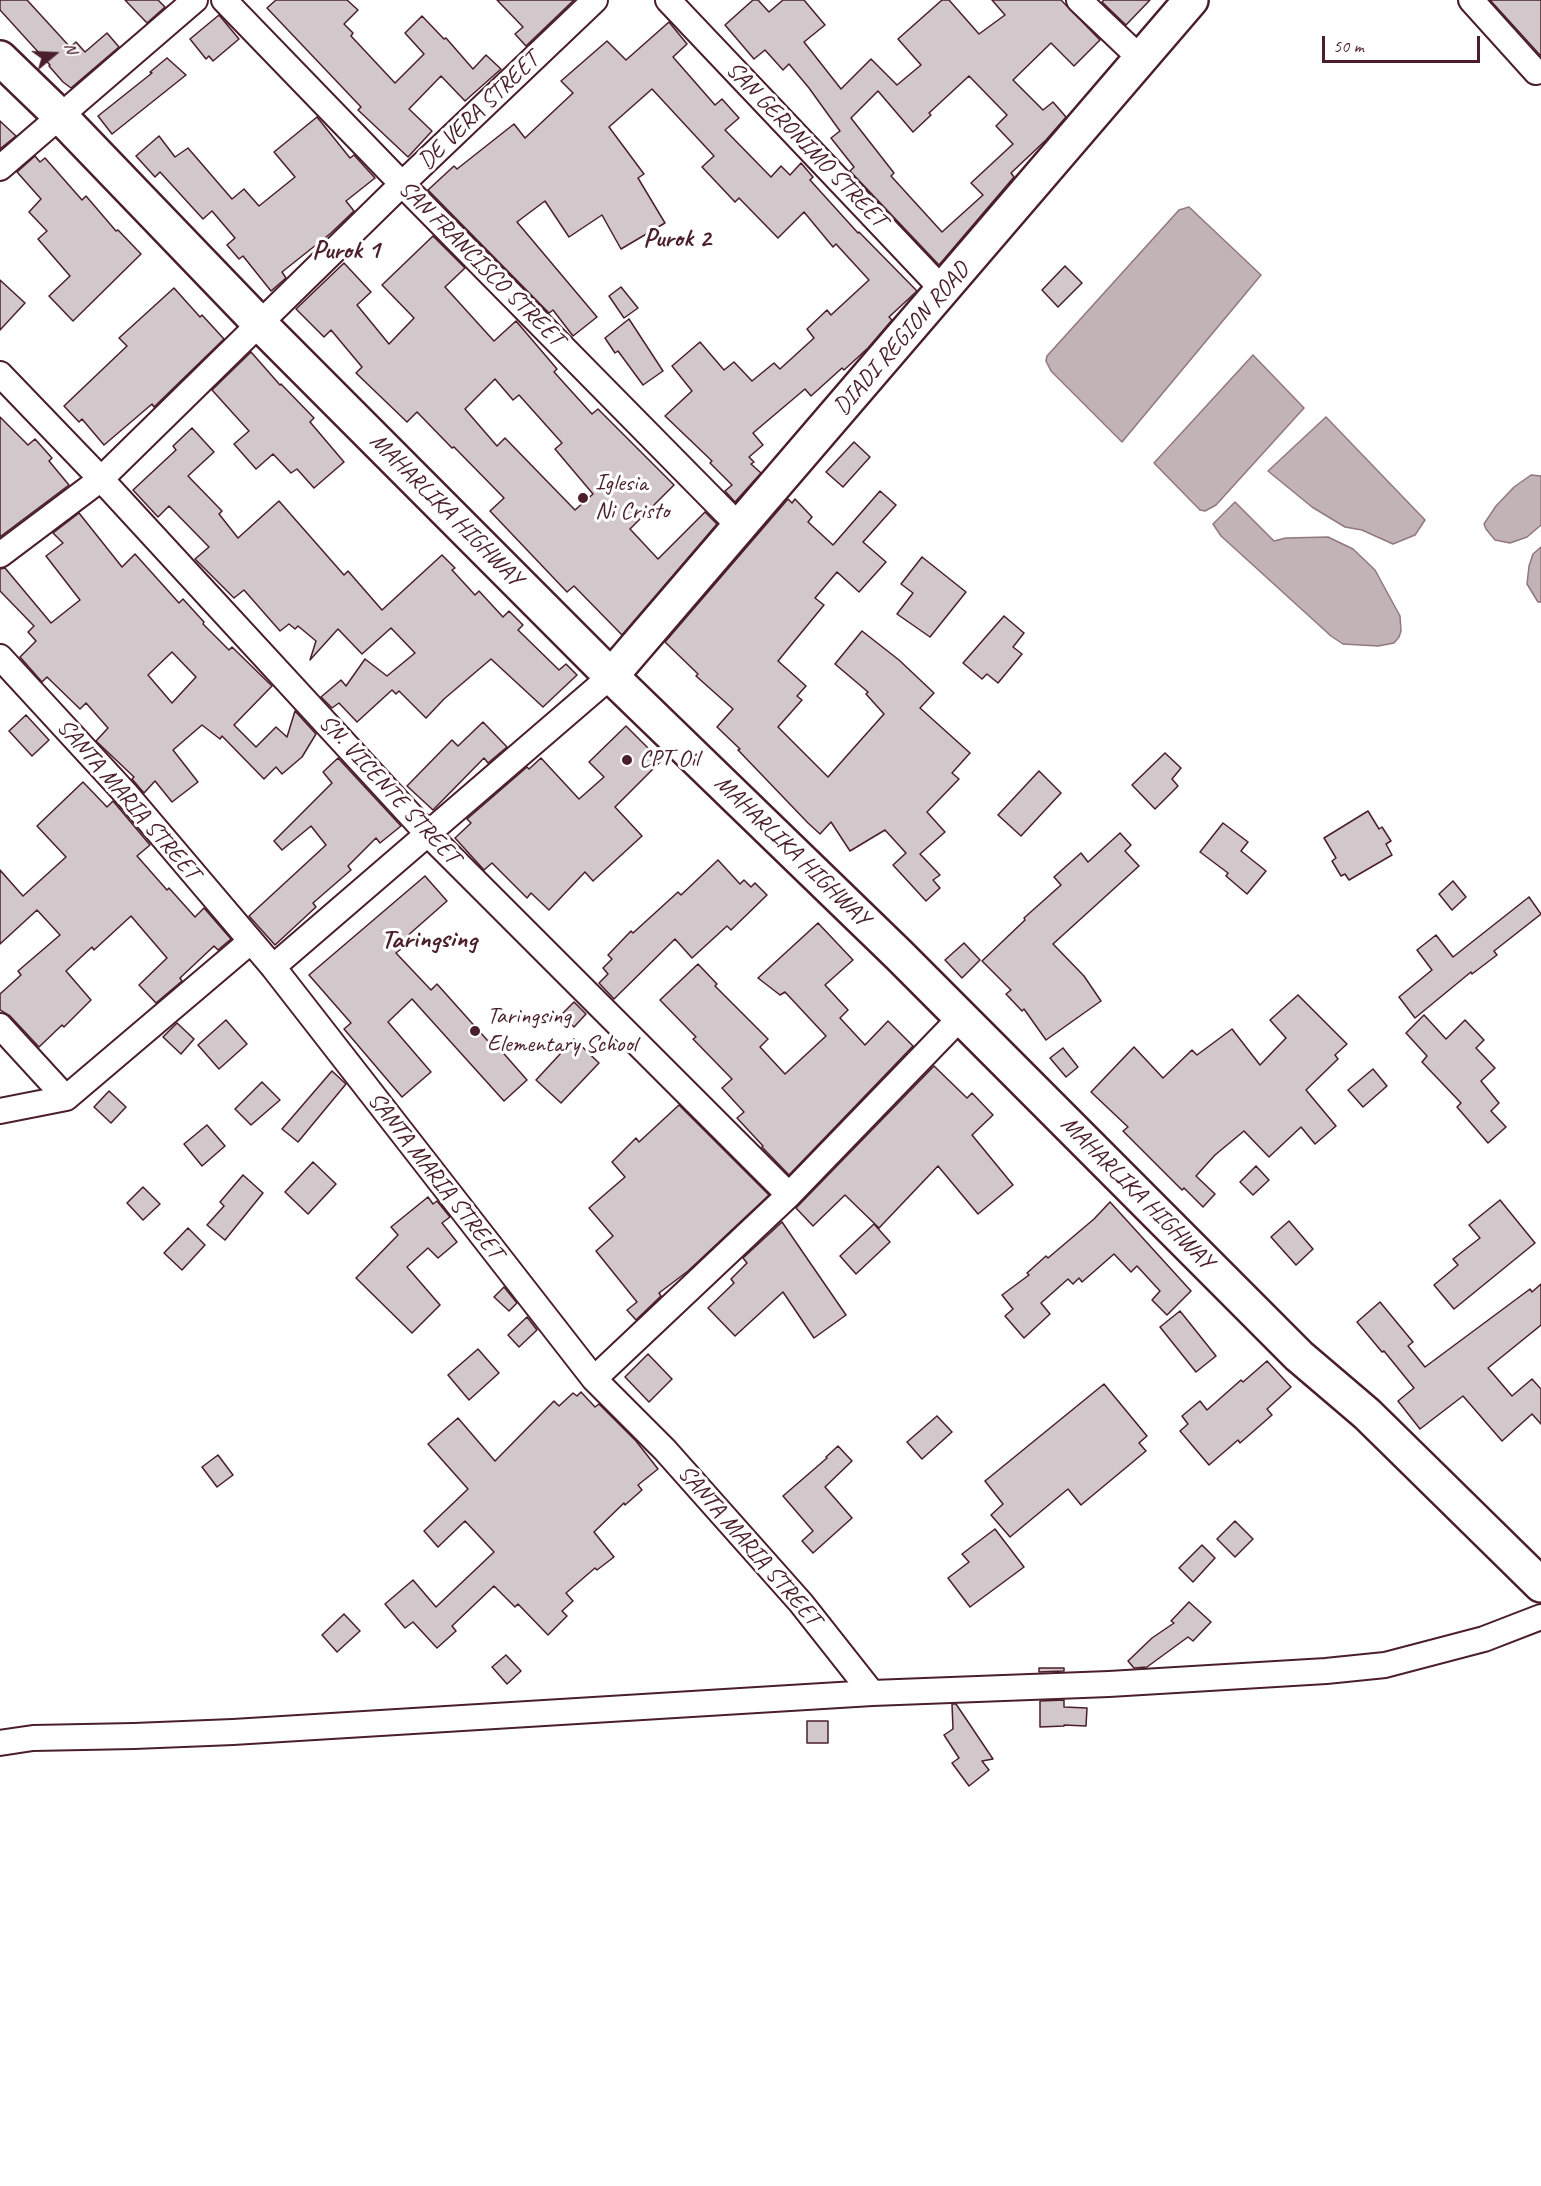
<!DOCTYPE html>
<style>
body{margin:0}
#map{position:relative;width:1541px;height:2186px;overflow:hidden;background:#fff;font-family:Caveat,sans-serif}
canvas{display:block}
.north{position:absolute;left:24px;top:24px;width:60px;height:60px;-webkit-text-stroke:4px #fff;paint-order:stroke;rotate:71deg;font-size:16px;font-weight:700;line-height:24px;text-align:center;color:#4a1f2b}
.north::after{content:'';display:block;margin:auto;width:21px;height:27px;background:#4a1f2b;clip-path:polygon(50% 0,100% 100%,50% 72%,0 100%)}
.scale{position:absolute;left:1322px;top:36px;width:158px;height:27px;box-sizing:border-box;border:3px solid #4a1f2b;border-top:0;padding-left:8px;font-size:18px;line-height:21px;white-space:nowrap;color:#4a1f2b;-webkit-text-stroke:4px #fff;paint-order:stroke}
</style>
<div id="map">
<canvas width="1541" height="2186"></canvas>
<div class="north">N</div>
<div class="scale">50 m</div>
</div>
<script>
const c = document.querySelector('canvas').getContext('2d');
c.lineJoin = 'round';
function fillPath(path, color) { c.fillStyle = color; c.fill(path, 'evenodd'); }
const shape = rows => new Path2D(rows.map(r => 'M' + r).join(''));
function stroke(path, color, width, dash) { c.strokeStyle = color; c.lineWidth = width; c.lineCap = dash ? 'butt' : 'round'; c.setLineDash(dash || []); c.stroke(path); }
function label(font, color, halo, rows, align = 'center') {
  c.font = font + ' Caveat,sans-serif'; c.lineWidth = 6; c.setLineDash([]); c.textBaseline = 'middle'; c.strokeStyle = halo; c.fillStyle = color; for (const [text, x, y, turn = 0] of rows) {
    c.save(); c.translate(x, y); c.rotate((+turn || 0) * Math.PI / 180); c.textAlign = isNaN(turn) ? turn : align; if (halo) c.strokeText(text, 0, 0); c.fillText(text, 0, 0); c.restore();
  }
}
const water = shape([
 [1189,207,1261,275,1122,442,1051,371,1046,361,1047,356,1179,210,1189,207],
 [1253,355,1304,408,1216,505,1205,511,1200,510,1154,463,1253,355],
 [1326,417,1425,520,1415,535,1393,544,1362,530,1345,527,1312,507,1268,471,1326,417],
 [1531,475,1541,476,1541,525,1527,537,1510,543,1495,540,1486,529,1484,524,1496,506,1514,487,1531,475],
 [1235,502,1274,541,1286,538,1328,537,1353,549,1375,570,1400,616,1401,631,1399,637,1394,643,1378,646,1343,644,1331,636,1221,536,1213,524,1235,502],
 [1541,547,1541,602,1538,602,1527,584,1529,566,1533,554,1541,547]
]);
fillPath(water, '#c1b3b6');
stroke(water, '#91787e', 1.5);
const building = shape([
 [0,0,27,0,70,47,76,42,85,52,107,33,119,47,71,88,63,82,49,66,50,65,0,10,0,0],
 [125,0,158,0,165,7,147,23,125,0],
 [276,0,347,0,358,10,344,24,353,33,351,36,395,83,424,54,405,33,422,16,444,39,446,38,473,69,486,55,501,69,465,101,441,76,409,109,432,131,408,157,358,110,361,107,267,8,276,0],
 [497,0,574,0,526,46,515,34,523,27,497,0],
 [753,0,758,0,769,12,783,0,804,0,825,25,804,42,841,89,871,59,897,85,921,65,898,39,942,0,949,0,979,34,1005,15,992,0,1061,0,1100,40,1074,66,1051,43,1013,80,1043,110,1053,102,1066,117,1046,140,1011,173,1014,177,939,265,850,171,854,167,831,138,840,131,809,88,789,64,783,70,765,50,754,59,725,25,753,0],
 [969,76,1007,115,996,126,1013,144,971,183,983,195,942,232,891,176,894,173,851,118,878,91,913,132,931,115,929,113,969,76],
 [1104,0,1150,0,1126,25,1102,2,1104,0],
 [1490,0,1541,0,1541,56,1490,0],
 [219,15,239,39,213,61,209,56,206,59,190,39,219,15],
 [669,22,687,44,673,57,715,105,722,99,739,118,725,130,771,177,781,166,790,175,801,163,813,177,810,180,858,233,859,232,917,291,889,317,892,320,868,348,844,370,842,368,811,396,805,389,753,433,763,445,749,457,754,462,751,464,761,473,735,502,725,491,732,485,710,463,712,461,665,416,692,391,672,366,700,342,724,370,734,362,752,381,774,363,780,369,814,338,807,329,827,310,831,315,869,280,836,244,833,247,804,212,778,238,739,198,735,202,702,167,714,156,652,89,609,127,644,174,638,178,665,223,621,249,602,215,569,237,545,201,517,222,597,317,573,336,553,310,549,313,428,190,454,166,457,169,514,124,525,138,573,93,561,81,607,41,626,60,669,22],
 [167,58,186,75,112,134,98,116,152,73,150,72,167,58],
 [317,117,350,158,354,155,375,178,346,201,354,211,331,233,282,272,286,278,271,291,243,256,239,259,227,245,235,238,212,211,203,219,160,172,155,177,136,156,159,136,175,157,188,148,232,199,244,189,259,206,295,177,274,152,317,117],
 [0,121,16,136,0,149,0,121],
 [35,156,40,162,45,158,82,200,86,196,116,231,118,230,141,254,73,321,49,296,70,276,38,239,47,231,29,212,41,199,17,172,35,156],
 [433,236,465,268,445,287,494,341,516,321,557,369,554,372,592,414,598,409,674,485,630,529,658,559,705,512,717,524,622,635,574,586,567,592,490,511,504,498,454,447,452,448,417,412,407,422,356,373,362,367,331,330,324,337,296,309,344,263,371,292,357,305,389,344,414,318,382,285,433,236],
 [495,379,513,400,519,395,562,443,555,449,593,494,575,510,505,438,497,446,465,409,495,379],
 [1065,266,1082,283,1058,307,1042,290,1065,266],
 [0,280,25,303,0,330,0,280],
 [621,287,638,308,624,318,609,296,621,287],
 [174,288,200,317,202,315,224,339,154,407,152,404,104,445,82,419,79,422,64,406,127,346,119,338,174,288],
 [629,319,663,371,643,385,618,351,615,353,605,338,629,319],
 [251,352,280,385,281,384,314,418,310,422,344,462,314,488,297,469,291,473,273,454,256,469,234,444,249,431,212,390,251,352],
 [0,417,28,445,35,439,52,458,49,461,69,485,0,537,0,417],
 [192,428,214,452,188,476,222,511,219,514,238,538,279,501,344,575,348,571,382,610,442,555,455,568,452,570,475,595,479,591,503,617,509,611,523,625,518,630,559,670,566,664,577,675,543,707,491,659,444,699,426,718,399,691,396,694,392,690,357,722,339,703,332,708,321,697,341,680,346,686,365,659,387,676,415,653,391,628,362,654,338,629,310,660,316,641,298,626,295,629,289,624,280,631,244,590,234,598,195,559,209,547,169,506,158,517,133,490,176,450,173,446,192,428],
 [854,442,870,457,843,487,826,472,854,442],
 [880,491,896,505,863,542,886,562,859,592,837,572,815,598,824,605,778,661,806,686,797,696,802,700,778,727,828,777,859,742,884,714,866,694,868,692,835,664,862,631,899,660,934,693,920,708,970,753,952,773,959,779,927,812,945,832,920,854,940,875,933,880,940,888,926,901,893,865,906,853,885,830,850,851,831,822,820,834,808,823,738,750,740,749,717,727,733,709,696,676,698,674,665,642,788,499,792,503,795,499,812,517,808,522,833,545,880,491],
 [79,513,122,567,135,554,179,603,183,599,204,622,203,624,229,650,232,647,272,686,234,725,256,747,276,727,287,737,295,711,316,734,302,757,282,774,276,767,264,779,222,736,220,739,202,725,173,750,198,782,172,802,155,781,144,793,132,779,134,777,96,741,108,728,86,703,80,709,47,677,42,682,20,657,36,641,28,632,34,626,0,591,0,569,5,568,51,623,80,600,46,556,63,543,53,533,79,513],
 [172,652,196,677,172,703,148,675,172,652],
 [922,557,966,592,930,637,897,614,913,593,901,584,922,557],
 [1004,616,1024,633,1013,647,1022,654,998,683,987,674,982,679,963,663,1004,616],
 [26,715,49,740,32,756,9,731,26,715],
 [483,722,507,747,488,763,484,758,433,810,407,786,452,740,458,746,483,722],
 [626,726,661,761,615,807,642,836,593,881,585,872,549,910,531,893,527,898,492,863,484,870,455,838,471,823,467,819,527,767,529,769,541,758,579,799,604,777,589,762,626,726],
 [1165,753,1181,768,1172,779,1178,786,1155,809,1132,785,1165,753],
 [338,758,401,826,380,843,376,838,348,866,351,870,313,903,316,907,275,945,249,916,326,845,311,826,282,850,274,841,332,783,323,772,338,758],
 [1039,771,1061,793,1021,836,998,815,1039,771],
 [83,782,107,807,113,801,150,845,137,856,167,890,169,888,195,917,204,908,231,939,218,950,214,946,180,978,182,981,156,1003,139,985,167,958,131,916,94,950,92,947,66,971,91,1000,64,1027,62,1025,39,1047,10,1016,0,1010,0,994,21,975,18,971,60,935,37,910,0,944,0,870,23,896,66,857,37,826,83,782],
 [1368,811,1379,829,1382,827,1391,841,1386,844,1392,855,1349,880,1345,874,1341,876,1332,861,1336,858,1324,838,1368,811],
 [1223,823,1248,842,1241,851,1266,871,1247,894,1226,876,1228,873,1200,852,1223,823],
 [1120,833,1131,845,1125,851,1139,866,1053,944,1084,976,1101,1001,1046,1040,1024,1009,1022,1011,1006,994,1011,990,982,961,1025,920,1024,918,1061,885,1054,877,1081,853,1088,862,1120,833],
 [718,860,740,884,744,880,751,887,755,883,767,895,731,930,727,926,692,958,675,939,614,999,599,983,608,974,603,968,612,959,608,955,631,931,633,933,678,892,681,895,718,860],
 [425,876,447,901,397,945,401,949,396,953,431,990,437,984,488,1041,491,1039,527,1080,504,1101,412,999,388,1022,431,1072,402,1097,344,1029,351,1023,309,975,425,876],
 [1453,881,1466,897,1452,910,1439,894,1453,881],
 [1529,897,1541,914,1494,951,1497,955,1472,974,1471,972,1415,1018,1399,997,1432,970,1417,950,1436,935,1453,957,1529,897],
 [818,923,853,960,825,985,848,1010,840,1018,865,1045,888,1021,913,1046,789,1175,762,1147,763,1146,737,1118,744,1112,722,1088,732,1079,693,1039,696,1037,660,1000,698,964,717,984,715,986,768,1039,760,1047,785,1074,826,1036,785,992,780,995,758,978,818,923],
 [964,943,980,960,962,978,945,960,964,943],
 [1298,995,1347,1044,1335,1055,1338,1059,1306,1090,1336,1126,1315,1144,1301,1127,1269,1157,1244,1131,1215,1155,1196,1176,1215,1194,1203,1207,1184,1188,1182,1190,1123,1131,1128,1127,1091,1092,1134,1047,1163,1078,1192,1050,1197,1055,1232,1029,1260,1065,1286,1038,1270,1020,1298,995],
 [574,1002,586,1014,574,1027,562,1014,574,1002],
 [1424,1015,1446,1039,1465,1020,1484,1040,1476,1048,1495,1068,1481,1081,1499,1103,1491,1111,1506,1127,1488,1143,1457,1107,1461,1103,1422,1062,1427,1056,1406,1033,1424,1015],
 [226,1020,247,1044,219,1069,198,1045,226,1020],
 [177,1023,194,1039,181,1054,163,1037,177,1023],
 [574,1039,599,1063,561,1103,536,1080,574,1039],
 [1063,1048,1078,1067,1066,1077,1050,1058,1063,1048],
 [934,1066,967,1098,972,1093,993,1115,972,1135,1013,1185,978,1214,938,1166,879,1228,845,1195,813,1226,796,1208,934,1066],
 [1373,1069,1387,1086,1363,1107,1348,1090,1373,1069],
 [332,1071,346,1084,298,1142,282,1129,332,1071],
 [262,1082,280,1100,251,1125,235,1109,262,1082],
 [109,1091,126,1107,111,1123,94,1107,109,1091],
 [679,1105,769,1195,688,1271,659,1293,661,1296,636,1320,627,1310,637,1302,596,1251,613,1236,589,1208,625,1177,612,1162,636,1138,639,1142,679,1105],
 [207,1125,225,1146,202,1166,184,1144,207,1125],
 [313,1162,336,1184,308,1214,285,1192,313,1162],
 [1256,1166,1269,1180,1253,1195,1240,1182,1256,1166],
 [243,1175,263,1193,225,1240,207,1225,224,1206,220,1202,243,1175],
 [143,1187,160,1204,143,1220,127,1203,143,1187],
 [428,1197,433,1204,437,1201,450,1217,442,1223,457,1242,438,1258,428,1248,407,1267,440,1305,412,1333,356,1278,398,1235,391,1227,428,1197],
 [1500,1200,1535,1243,1454,1309,1434,1285,1458,1265,1453,1259,1480,1238,1469,1225,1500,1200],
 [1110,1202,1191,1291,1167,1315,1152,1300,1160,1291,1137,1266,1131,1272,1114,1254,1082,1282,1079,1278,1073,1284,1068,1279,1041,1303,1050,1314,1024,1338,1005,1316,1013,1309,1002,1295,1029,1275,1027,1273,1046,1256,1048,1258,1094,1219,1110,1202],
 [1289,1221,1313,1249,1296,1265,1271,1237,1289,1221],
 [782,1222,846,1315,814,1338,783,1292,735,1336,708,1308,734,1283,731,1279,747,1263,743,1258,782,1222],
 [874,1224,890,1242,856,1274,840,1256,874,1224],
 [188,1228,205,1245,182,1270,164,1253,188,1228],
 [1541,1284,1541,1325,1488,1368,1512,1396,1532,1379,1541,1389,1541,1424,1532,1414,1502,1441,1463,1396,1420,1429,1398,1401,1414,1388,1384,1351,1382,1352,1357,1322,1380,1302,1413,1342,1408,1346,1425,1367,1530,1289,1532,1292,1541,1284],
 [504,1287,517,1303,509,1311,494,1297,504,1287],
 [1180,1311,1216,1356,1196,1372,1160,1327,1180,1311],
 [527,1317,537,1330,519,1347,508,1335,527,1317],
 [478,1349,499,1373,469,1400,448,1375,478,1349],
 [648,1354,672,1379,649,1402,625,1377,648,1354],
 [1267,1361,1291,1387,1267,1409,1272,1415,1240,1443,1238,1440,1209,1465,1180,1431,1188,1424,1182,1416,1200,1401,1207,1410,1241,1380,1243,1382,1267,1361],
 [1104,1384,1147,1436,1139,1443,1146,1451,1081,1505,1068,1489,1010,1537,991,1515,1003,1504,985,1481,1104,1384],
 [581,1392,595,1407,599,1404,636,1441,658,1469,638,1485,642,1490,625,1505,624,1503,594,1532,614,1557,597,1570,595,1568,566,1593,573,1601,562,1611,567,1616,548,1635,518,1604,515,1607,494,1586,452,1626,456,1631,437,1648,413,1622,405,1628,385,1604,413,1580,436,1607,494,1552,465,1521,438,1547,424,1531,468,1489,428,1444,458,1418,495,1461,554,1401,559,1406,573,1393,577,1396,581,1392],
 [937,1416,952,1432,922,1459,907,1442,937,1416],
 [838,1446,852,1461,825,1487,852,1518,813,1553,802,1541,813,1531,783,1496,827,1458,826,1457,838,1446],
 [218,1455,233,1475,217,1487,202,1467,218,1455],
 [1235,1521,1253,1539,1235,1557,1217,1539,1235,1521],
 [995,1529,1024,1567,970,1607,948,1578,969,1562,962,1554,995,1529],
 [1202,1545,1215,1558,1193,1582,1179,1568,1202,1545],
 [1189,1602,1211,1622,1193,1641,1188,1637,1147,1667,1134,1668,1128,1661,1152,1638,1174,1623,1171,1621,1189,1602],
 [344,1614,360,1631,337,1652,322,1635,344,1614],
 [506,1655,521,1671,507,1684,492,1667,506,1655],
 [1039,1668,1064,1668,1064,1671,1039,1672,1039,1668],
 [1064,1700,1064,1707,1087,1708,1086,1726,1064,1725,1064,1726,1040,1727,1040,1701,1064,1700],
 [952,1704,956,1704,993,1759,982,1761,989,1770,969,1786,952,1763,959,1758,944,1735,953,1729,952,1704],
 [807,1721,828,1721,828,1743,807,1743,807,1721]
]);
fillPath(building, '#d2c7cb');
stroke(building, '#4a1f2b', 1.5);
const minor = shape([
 [224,0,402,184,740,527],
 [668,0,943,290],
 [1079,0,1141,59],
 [1471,0,1536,72],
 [0,168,195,0],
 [0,374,101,479,427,833,789,1195],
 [0,555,101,479,402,184,595,0],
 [0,657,127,795,273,967,594,1379,665,1450,801,1603,872,1693],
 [273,967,611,676],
 [0,1026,66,1098],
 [0,1111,66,1098,251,941],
 [594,1379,789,1195,961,1017],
 [0,1743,33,1738,134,1736,233,1732,872,1693,1109,1684,1326,1671,1385,1665,1484,1639,1541,1617]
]);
const secondary = shape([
 [611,676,1191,0]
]);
const trunk = shape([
 [0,58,60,116,259,323,611,676,899,955,1299,1356,1367,1414,1541,1585]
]);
stroke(minor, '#4a1f2b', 28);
stroke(secondary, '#4a1f2b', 38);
stroke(trunk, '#4a1f2b', 38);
stroke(minor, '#fff', 24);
stroke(secondary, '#fff', 33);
stroke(trunk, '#fff', 33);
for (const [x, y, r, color] of [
 [583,498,6,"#4a1f2b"],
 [627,760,6,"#4a1f2b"],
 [475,1031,6,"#4a1f2b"]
]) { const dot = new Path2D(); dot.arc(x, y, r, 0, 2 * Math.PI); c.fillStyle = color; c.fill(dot); stroke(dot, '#fff', 2); }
label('24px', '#4a1f2b', '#fff', [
 ["DE VERA STREET",479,111,-44],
 ["SAN GERONIMO STREET",806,145,46],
 ["SAN FRANCISCO STREET",481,264,45],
 ["DIADI REGION ROAD",902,339,-49],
 ["MAHARLIKA HIGHWAY",446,510,45],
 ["SN. VICENTE STREET",389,790,47],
 ["SANTA MARIA STREET",128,800,49],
 ["MAHARLIKA HIGHWAY",792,851,44],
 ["SANTA MARIA STREET",435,1176,52],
 ["MAHARLIKA HIGHWAY",1137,1193,45],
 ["SANTA MARIA STREET",749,1546,49]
]);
label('24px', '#4a1f2b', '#fff', [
 ["Iglesia",595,484],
 ["Ni Cristo",595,512],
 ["CPT Oil",639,760],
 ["Taringsing",487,1017],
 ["Elementary School",487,1045]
], 'left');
label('bold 26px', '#4a1f2b', '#fff', [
 ["Purok 2",677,239],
 ["Purok 1",346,251]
]);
label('bold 27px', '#4a1f2b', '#fff', [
 ["Taringsing",429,940]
]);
</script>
